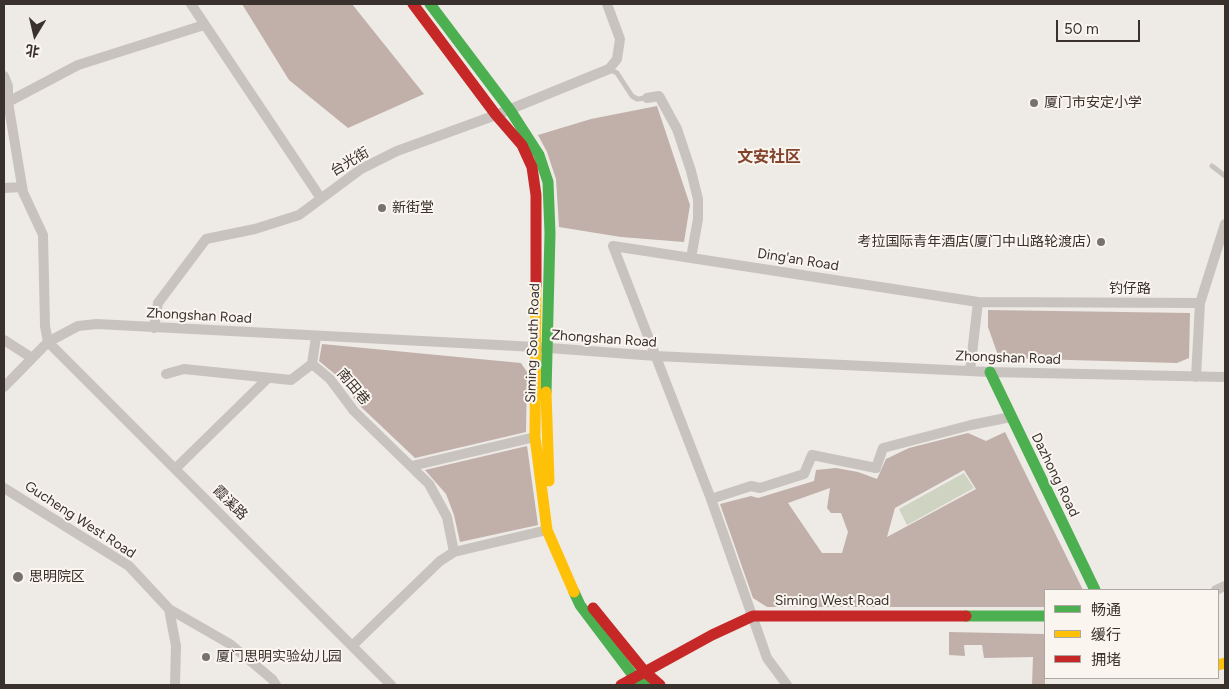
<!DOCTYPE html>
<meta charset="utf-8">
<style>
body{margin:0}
#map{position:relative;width:1229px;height:689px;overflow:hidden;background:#eeeae6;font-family:Figtree,"Noto Sans SC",sans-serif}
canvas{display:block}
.frame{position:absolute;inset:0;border:5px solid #39312c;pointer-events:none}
.legend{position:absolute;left:1044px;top:589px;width:175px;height:90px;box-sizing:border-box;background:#faf5ef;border:1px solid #ada7a1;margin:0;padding:6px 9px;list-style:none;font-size:15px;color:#39312c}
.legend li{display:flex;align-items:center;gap:10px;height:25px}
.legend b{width:25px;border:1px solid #ada7a1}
.north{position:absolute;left:10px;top:10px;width:50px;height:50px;-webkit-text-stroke:4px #faf5ef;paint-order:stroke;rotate:189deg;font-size:14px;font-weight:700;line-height:20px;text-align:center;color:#39312c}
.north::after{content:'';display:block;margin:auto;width:18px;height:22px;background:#39312c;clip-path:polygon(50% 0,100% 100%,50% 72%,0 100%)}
.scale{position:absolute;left:1056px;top:20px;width:84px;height:22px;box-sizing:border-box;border:2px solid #39312c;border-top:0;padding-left:6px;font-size:15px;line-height:18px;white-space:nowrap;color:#39312c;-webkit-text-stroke:4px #faf5ef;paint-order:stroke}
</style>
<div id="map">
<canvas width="1229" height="689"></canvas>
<div class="frame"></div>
<ul class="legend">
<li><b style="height:6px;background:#4caf50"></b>畅通</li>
<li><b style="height:6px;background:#ffc107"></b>缓行</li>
<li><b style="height:6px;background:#c62828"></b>拥堵</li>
</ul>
<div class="north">北</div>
<div class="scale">50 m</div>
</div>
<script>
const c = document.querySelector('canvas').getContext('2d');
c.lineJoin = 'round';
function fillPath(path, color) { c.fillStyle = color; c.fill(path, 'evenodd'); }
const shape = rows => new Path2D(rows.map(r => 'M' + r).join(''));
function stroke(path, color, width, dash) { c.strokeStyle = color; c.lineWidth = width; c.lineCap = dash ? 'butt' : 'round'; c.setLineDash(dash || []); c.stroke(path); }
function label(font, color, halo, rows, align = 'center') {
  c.font = font + ' Figtree,"Noto Sans SC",sans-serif'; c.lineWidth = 4; c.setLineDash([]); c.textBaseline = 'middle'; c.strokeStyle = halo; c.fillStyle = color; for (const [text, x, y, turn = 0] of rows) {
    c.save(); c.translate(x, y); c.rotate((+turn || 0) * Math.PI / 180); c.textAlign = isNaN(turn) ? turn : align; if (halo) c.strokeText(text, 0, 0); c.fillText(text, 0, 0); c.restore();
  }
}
fillPath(shape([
 [964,473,974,488,907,525,899,509]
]), '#cfd3c1');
fillPath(shape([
 [242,4,352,4,424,94,348,128,289,80],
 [657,106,690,205,684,242,621,237,559,227,556,179,547,152,538,135,591,119],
 [988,310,1190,313,1189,358,1177,363,999,358,988,327],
 [322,344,521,363,527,372,526,432,415,458,359,405,336,375,319,361],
 [1005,432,1083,590,1045,590,1045,607,767,607,753,598,720,504,751,496,758,498,814,481,816,470,836,468,858,472,877,479,886,459,909,448,968,433,986,441],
 [964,470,976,489,887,537,895,508],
 [830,488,827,508,831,513,841,513,848,532,842,553,822,553,788,503],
 [527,446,538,525,460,542,454,515,446,494,425,470],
 [949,632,1045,634,1045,685,1032,685,1033,657,984,658,982,645,964,645,965,656,949,655]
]), '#c0b0a9');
stroke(shape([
 [609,69,617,73,632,96,637,99,647,98],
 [1212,166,1225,176]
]), '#c8c3bf', 5);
stroke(shape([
 [191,4,320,197],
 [4,76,8,86,8,102,23,192,43,235,45,326,48,342],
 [647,98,659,96,677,129,691,171,698,199,698,219,691,258],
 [8,102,78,65,204,25],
 [4,188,22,187],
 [154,328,158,303,206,239,255,229,299,215,361,169,397,151,496,115,609,69,617,59,620,39,607,4],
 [4,340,32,358],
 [48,342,391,685],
 [312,364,316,337],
 [970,371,978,302],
 [166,374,184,369,291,380,312,364,330,379,354,411,429,484,447,517,454,552],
 [1196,377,1200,303,1225,224],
 [4,387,48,342,78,326,97,324,536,347,656,356,990,372,1225,377],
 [412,466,535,437],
 [176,468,268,378],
 [4,488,129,566,169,609,176,646,175,685],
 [711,499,751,486,760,488,804,474,812,455,876,468,883,448,971,425,1011,417],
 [1216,590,1225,586],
 [169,609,230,644,272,679,276,685],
 [353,645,440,561,454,552,547,530],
 [787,685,767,658,711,499,613,246,978,302,1200,303]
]), '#c8c3bf', 10);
stroke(shape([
 [430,4,510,110,539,155,548,182,550,233,546,392],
 [990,372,1095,590],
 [574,592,580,605,635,678,646,685],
 [966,616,1045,616]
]), '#4caf50', 11);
stroke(shape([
 [536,286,535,437,547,530,574,592],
 [546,392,549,481],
 [1218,665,1225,663]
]), '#ffc107', 11);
stroke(shape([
 [413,4,496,115,522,145,532,167,536,195,536,286],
 [593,608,645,672,660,685],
 [621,685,712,635,753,616,966,616]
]), '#c62828', 11);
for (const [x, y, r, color] of [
 [1034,103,5,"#78726d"],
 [382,208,5,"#78726d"],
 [1101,242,5,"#78726d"],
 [18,577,6,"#78726d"],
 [206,657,5,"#78726d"]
]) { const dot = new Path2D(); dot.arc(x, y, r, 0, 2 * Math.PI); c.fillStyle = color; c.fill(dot); stroke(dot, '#faf5ef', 2); }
label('14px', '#39312c', '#faf5ef', [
 ["厦门市安定小学",1044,103],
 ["新街堂",392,208],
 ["考拉国际青年酒店(厦门中山路轮渡店)",1091,242,"right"],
 ["思明院区",29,577],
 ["厦门思明实验幼儿园",216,657]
], 'left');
label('14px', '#39312c', '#faf5ef', [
 ["台光街",350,162,-31],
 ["Ding'an Road",798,260,9],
 ["钓仔路",1130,289],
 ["Zhongshan Road",199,316,3],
 ["Zhongshan Road",604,339,4],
 ["Siming South Road",533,343,-88],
 ["Zhongshan Road",1008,358,2],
 ["南田巷",353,387,50],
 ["Dazhong Road",1055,475,64],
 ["霞溪路",230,503,45],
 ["Gucheng West Road",80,520,33],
 ["Siming West Road",832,601]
]);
label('bold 16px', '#81432c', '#faf5ef', [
 ["文安社区",769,157]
]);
</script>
